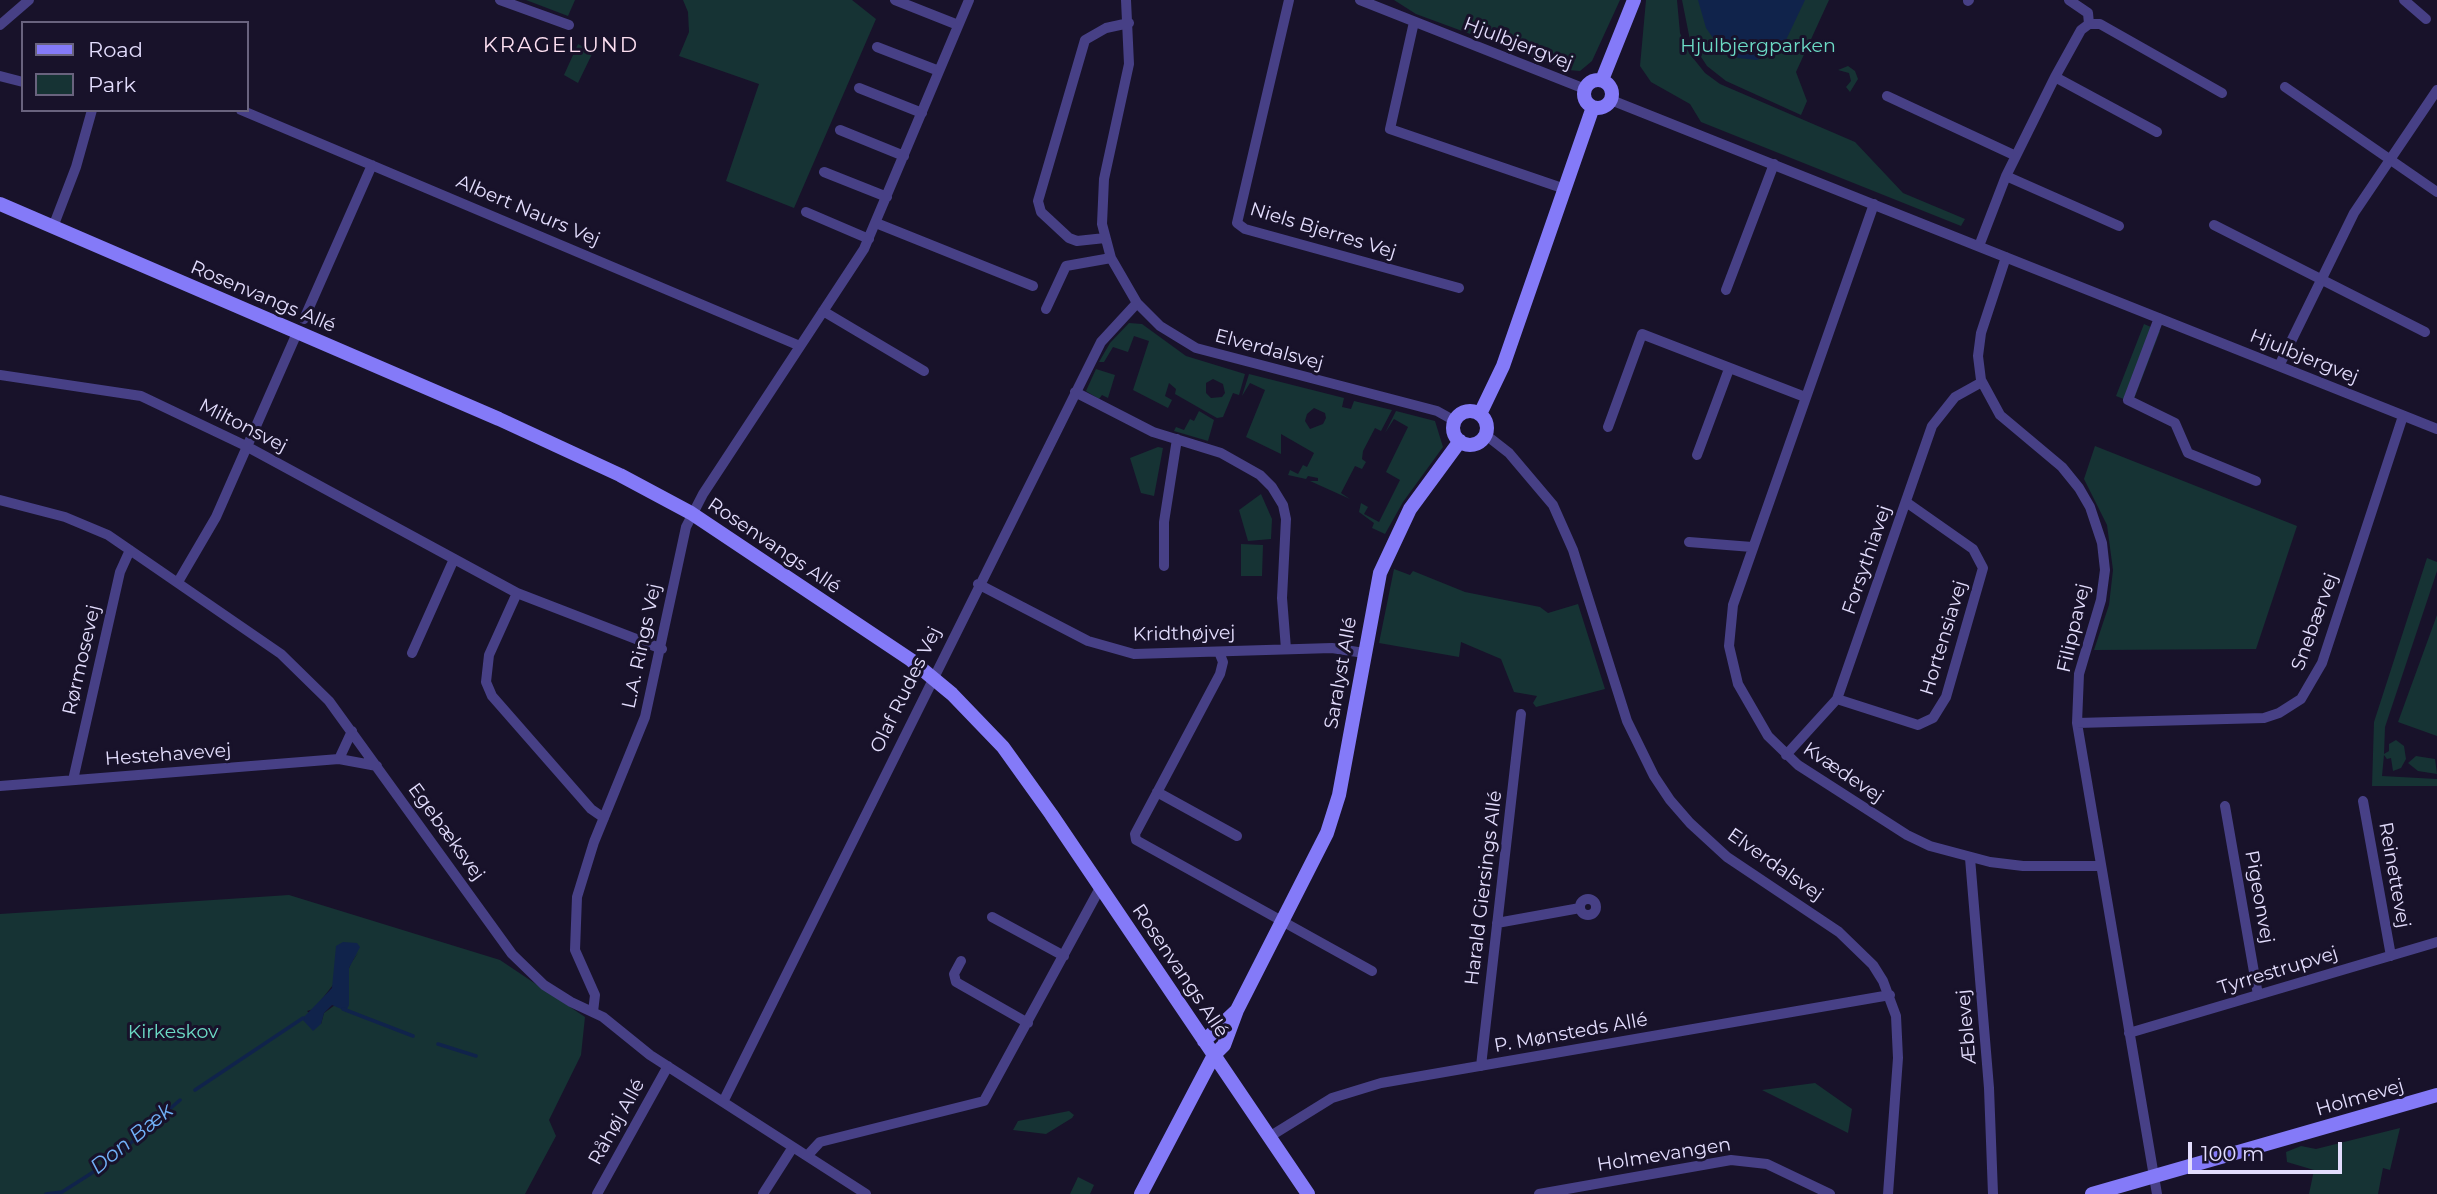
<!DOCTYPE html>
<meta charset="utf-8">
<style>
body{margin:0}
#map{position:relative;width:2437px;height:1194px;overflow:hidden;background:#18122a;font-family:Montserrat,sans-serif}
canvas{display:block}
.legend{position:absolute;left:21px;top:21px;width:228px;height:91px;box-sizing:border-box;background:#18122a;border:2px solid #69637e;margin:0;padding:9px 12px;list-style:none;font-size:21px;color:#e3ddfd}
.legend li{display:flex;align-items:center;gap:14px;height:35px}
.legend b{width:35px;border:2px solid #69637e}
.scale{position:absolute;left:2188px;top:1142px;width:154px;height:32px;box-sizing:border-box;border:4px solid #e3ddfd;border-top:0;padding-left:9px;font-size:21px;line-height:24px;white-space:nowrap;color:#e3ddfd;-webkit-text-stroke:5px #18122a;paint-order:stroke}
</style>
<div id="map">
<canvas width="2437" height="1194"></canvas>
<ul class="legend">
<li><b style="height:9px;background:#847af8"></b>Road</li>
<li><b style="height:19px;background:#163334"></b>Park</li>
</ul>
<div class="scale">100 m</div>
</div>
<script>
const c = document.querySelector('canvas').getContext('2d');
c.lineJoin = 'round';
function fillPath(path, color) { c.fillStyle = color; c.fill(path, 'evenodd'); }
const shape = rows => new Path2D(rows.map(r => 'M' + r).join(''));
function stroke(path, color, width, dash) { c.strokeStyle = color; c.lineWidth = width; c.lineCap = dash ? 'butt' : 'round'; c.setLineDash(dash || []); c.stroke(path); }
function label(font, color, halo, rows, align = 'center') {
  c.font = font + ' Montserrat,sans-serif'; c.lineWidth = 6; c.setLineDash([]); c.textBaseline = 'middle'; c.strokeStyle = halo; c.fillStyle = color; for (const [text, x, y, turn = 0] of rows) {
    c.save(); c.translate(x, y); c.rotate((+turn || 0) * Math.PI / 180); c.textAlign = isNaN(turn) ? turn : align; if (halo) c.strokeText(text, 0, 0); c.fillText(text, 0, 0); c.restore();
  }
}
fillPath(shape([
 [526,0,575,0,568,16],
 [683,0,852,0,876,19,794,208,726,181,759,84,679,56,689,32,688,12],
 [1394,0,1620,0,1592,61,1580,71,1568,70,1416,14],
 [1646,0,1677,0,1680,33,1689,53,1705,73,1720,84,1855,142,1903,193,1965,219,1961,226,1701,122,1690,104,1651,82,1640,66],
 [1682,0,1829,0,1796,72,1807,101,1801,115,1726,81,1707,66,1690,40],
 [578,44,593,52,578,83,564,75],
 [1848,66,1855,71,1858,79,1850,92,1846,87,1851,81,1849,73,1838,70],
 [1129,323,1142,324,1186,356,1245,374,1239,395,1233,393,1223,417,1217,418,1175,394,1176,389,1169,383,1165,396,1172,400,1168,408,1133,390,1149,341,1134,336,1128,352,1113,347,1104,362,1099,362,1110,343],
 [1213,379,1223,384,1225,393,1222,397,1211,398,1206,393,1206,383],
 [2144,324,2160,331,2134,399,2126,400,2116,396],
 [1096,369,1115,375,1108,398,1102,395,1099,399,1086,391],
 [1249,374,1344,398,1342,407,1351,409,1354,401,1392,410,1381,431,1375,428,1363,451,1362,459,1366,462,1362,469,1355,466,1341,493,1350,499,1310,481,1318,481,1318,478,1308,476,1306,479,1288,475,1290,470,1298,474,1303,465,1307,467,1314,453,1281,434,1281,454,1246,437,1265,390,1250,383,1242,396],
 [1314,408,1325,413,1326,418,1323,424,1310,429,1305,421,1307,414],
 [1199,411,1214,420,1208,441,1174,431,1176,427,1184,430,1190,419,1194,421],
 [1396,411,1435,421,1443,447,1403,502,1385,534,1372,528,1374,523,1359,512,1361,503,1368,507,1364,514,1379,522,1400,480,1386,472,1408,427,1394,419,1385,433],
 [2095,446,2297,526,2256,649,2094,650,2109,605,2113,570,2107,525,2084,479],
 [1158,447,1163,448,1154,496,1141,493,1130,458],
 [1261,494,1272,519,1271,539,1248,541,1239,510],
 [1241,544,1263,545,1262,576,1241,576],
 [2427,558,2437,562,2437,571,2385,727,2384,754,2389,751,2389,744,2396,740,2404,746,2406,759,2401,768,2393,771,2391,758,2387,759,2384,755,2382,776,2437,779,2437,786,2372,786,2374,722],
 [1394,569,1410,575,1413,571,1465,592,1540,607,1548,613,1578,604,1605,689,1536,707,1533,703,1537,696,1514,692,1501,659,1461,642,1459,657,1379,643],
 [2437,615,2437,736,2398,722],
 [2416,756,2435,759,2437,774,2418,771,2408,763],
 [289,895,500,960,585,1017,581,1055,549,1120,556,1136,525,1194,0,1194,0,914],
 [359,952,351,963,335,1005,324,1013,321,1024,307,1011,314,1009],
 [1815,1083,1852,1109,1848,1133,1762,1090],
 [1069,1111,1074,1115,1072,1118,1046,1134,1013,1130,1018,1121],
 [2400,1128,2390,1170,2383,1168,2378,1194,2309,1194,2314,1170,2287,1162,2286,1152,2301,1146,2316,1149],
 [1078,1177,1094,1185,1090,1194,1070,1194]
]), '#163334');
fillPath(shape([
 [1698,0,1805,0,1786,40,1774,52,1757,60,1738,58,1718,45,1706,28],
 [343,942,357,943,360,947,349,968,349,1005,346,1011,332,1005,324,1013,321,1024,313,1031,302,1019,332,988,336,946]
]), '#10234b');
stroke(shape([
 [343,1009,413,1036],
 [438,1044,476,1056],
 [195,1090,303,1018],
 [46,1194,62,1192,109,1162,180,1100]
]), '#10234b', 3.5);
stroke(shape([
 [500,0,569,25],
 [895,0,958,25],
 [1126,0,1129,64,1104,179,1102,224,1111,258,1137,303,1160,326,1196,348,1437,411,1455,421],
 [1289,0,1237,223,1245,229,1459,288],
 [1360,0,1585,89],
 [2069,0,2088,13,2089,24],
 [2404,0,2426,19],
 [1968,1,1969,0],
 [1414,22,1390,129,1565,189],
 [0,25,29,0],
 [877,47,939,71],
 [0,76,23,82],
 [2055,77,2157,132],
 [2285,87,2437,192],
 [859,88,922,113],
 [1887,96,2016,156],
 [1611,100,2437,429],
 [241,110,800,346],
 [840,130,904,156],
 [824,172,887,197],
 [2006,176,2119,226],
 [1874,204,1733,605,1729,646,1738,684,1768,736,1798,765,1907,835,1930,846,1990,862,2023,866,2100,866],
 [806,212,869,239],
 [876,223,1033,286],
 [2214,225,2425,332],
 [53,227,76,167,92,110],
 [1105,238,1077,241,1069,238,1041,212,1038,201,1085,40,1106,28,1129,23],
 [1979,246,2006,176,2055,77,2081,30,2089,24,2100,24,2222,93],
 [2006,257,1981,333,1978,356,1981,380,2000,415,2062,467,2079,488,2090,507,2102,543,2105,570,2101,600,2079,674,2077,723,2157,1194],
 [1726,290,1774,164],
 [1046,309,1066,266,1111,258],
 [823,311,924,371],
 [2159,318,2128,400,2175,423,2188,453,2256,481],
 [304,319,372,165],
 [2279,366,2354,213,2437,90],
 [0,375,141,396,246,446,517,593,662,649],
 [1075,392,1153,432,1221,453,1260,475,1272,487,1283,505,1286,519,1282,598,1286,649],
 [1608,427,1642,334,1805,397],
 [1486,435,1509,453,1553,505,1573,550,1627,721,1654,776,1670,800,1690,823,1727,857,1839,932,1873,965,1883,981,1896,1016,1898,1058,1888,1194],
 [1697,455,1729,369],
 [0,500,65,517,108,535,281,654,329,701,512,954,544,985,571,1002,603,1017,650,1055,866,1194],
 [1689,542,1752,547],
 [1164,566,1164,522,1177,439],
 [178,582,216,517,297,333],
 [978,584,1088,641,1134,654,1332,648,1364,653],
 [517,593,489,655,486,682,492,696,591,809,604,818],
 [1219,652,1223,662,1220,674,1135,834,1136,840,1372,971],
 [412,653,454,559],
 [1837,699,1918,725,1933,718,1946,697,1983,568,1973,549,1906,502],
 [2077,723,2264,718,2279,713,2301,699,2322,663,2403,416],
 [1786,755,1837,699,1932,426,1955,397,1982,382],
 [339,759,352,731],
 [73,780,120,572,130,550],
 [0,786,339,759,377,766],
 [1157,792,1237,836],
 [2363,801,2391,956],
 [2225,806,2258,995],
 [1970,858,1989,1088,1993,1194],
 '1580 907a8 8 0 1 1 16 0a8 8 0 1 1-16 0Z',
 [992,917,1064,956],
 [1497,923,1580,908],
 [961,961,954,974,956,982,1028,1023],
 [593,1012,595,995,575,950,577,897,594,842,645,717,686,527,703,494,864,249,969,0],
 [2129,1033,2437,942],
 [1481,1066,1521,714],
 [723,1102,1101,342,1137,303],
 [1269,1137,1332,1098,1381,1083,1890,995],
 [807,1156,820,1142,984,1101,1100,888],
 [597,1194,668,1066],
 [763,1194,793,1147],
 [1539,1194,1731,1160,1767,1164,1830,1194]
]), '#474086', 10);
stroke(shape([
 '1584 94a14 14 0 1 1 28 0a14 14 0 1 1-28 0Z',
 [1602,80,1634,0],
 [0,204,499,419,620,475,691,513,911,660,952,694,1003,747,1051,814,1308,1194],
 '1453 428a17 17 0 1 1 34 0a17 17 0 1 1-34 0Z',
 [1480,414,1503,366,1593,107],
 [1204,1041,1236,1011],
 [1141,1194,1214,1055,1224,1045,1237,1010,1327,833,1339,795,1380,573,1410,509,1460,441],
 [2092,1194,2437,1095]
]), '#847af8', 14);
label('19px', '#e3ddfd', '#18122a', [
 ["Hjulbjergvej",1518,44,21],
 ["Albert Naurs Vej",528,211,23],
 ["Niels Bjerres Vej",1323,231,17],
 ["Rosenvangs Allé",263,297,23],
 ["Elverdalsvej",1269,350,15],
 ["Hjulbjergvej",2304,357,22],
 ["Miltonsvej",243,426,27],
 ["Rosenvangs Allé",774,546,34],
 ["Forsythiavej",1867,560,-71],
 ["Snebærvej",2315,622,-70],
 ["Filippavej",2074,628,-77],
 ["Kridthøjvej",1184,634,-1],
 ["Hortensiavej",1944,638,-73],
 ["L.A. Rings Vej",642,646,-78],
 ["Rørmosevej",82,660,-77],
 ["Saralyst Allé",1341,673,-80],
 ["Olaf Rudes Vej",906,690,-64],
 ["Hestehavevej",168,755,-4],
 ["Kvædevej",1843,773,34],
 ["Egebæksvej",446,832,54],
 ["Elverdalsvej",1775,865,35],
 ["Reinettevej",2394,875,80],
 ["Harald Giersings Allé",1484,888,-83],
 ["Pigeonvej",2259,897,80],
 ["Rosenvangs Allé",1180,971,56],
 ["Tyrrestrupvej",2278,971,-17],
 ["Æblevej",1967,1027,-95],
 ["P. Mønsteds Allé",1571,1033,-10],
 ["Holmevej",2360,1098,-16],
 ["Råhøj Allé",617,1122,-61],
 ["Holmevangen",1664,1155,-9]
]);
label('19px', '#6cdbc6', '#18122a', [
 ["Hjulbjergparken",1758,46],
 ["Kirkeskov",173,1032]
]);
c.letterSpacing = '2px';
label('21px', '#fddff1', '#18122a', [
 ["KRAGELUND",561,46]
]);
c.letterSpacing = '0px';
label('italic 21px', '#71b1f7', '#18122a', [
 ["Don Bæk",132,1139,-39]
]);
</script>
